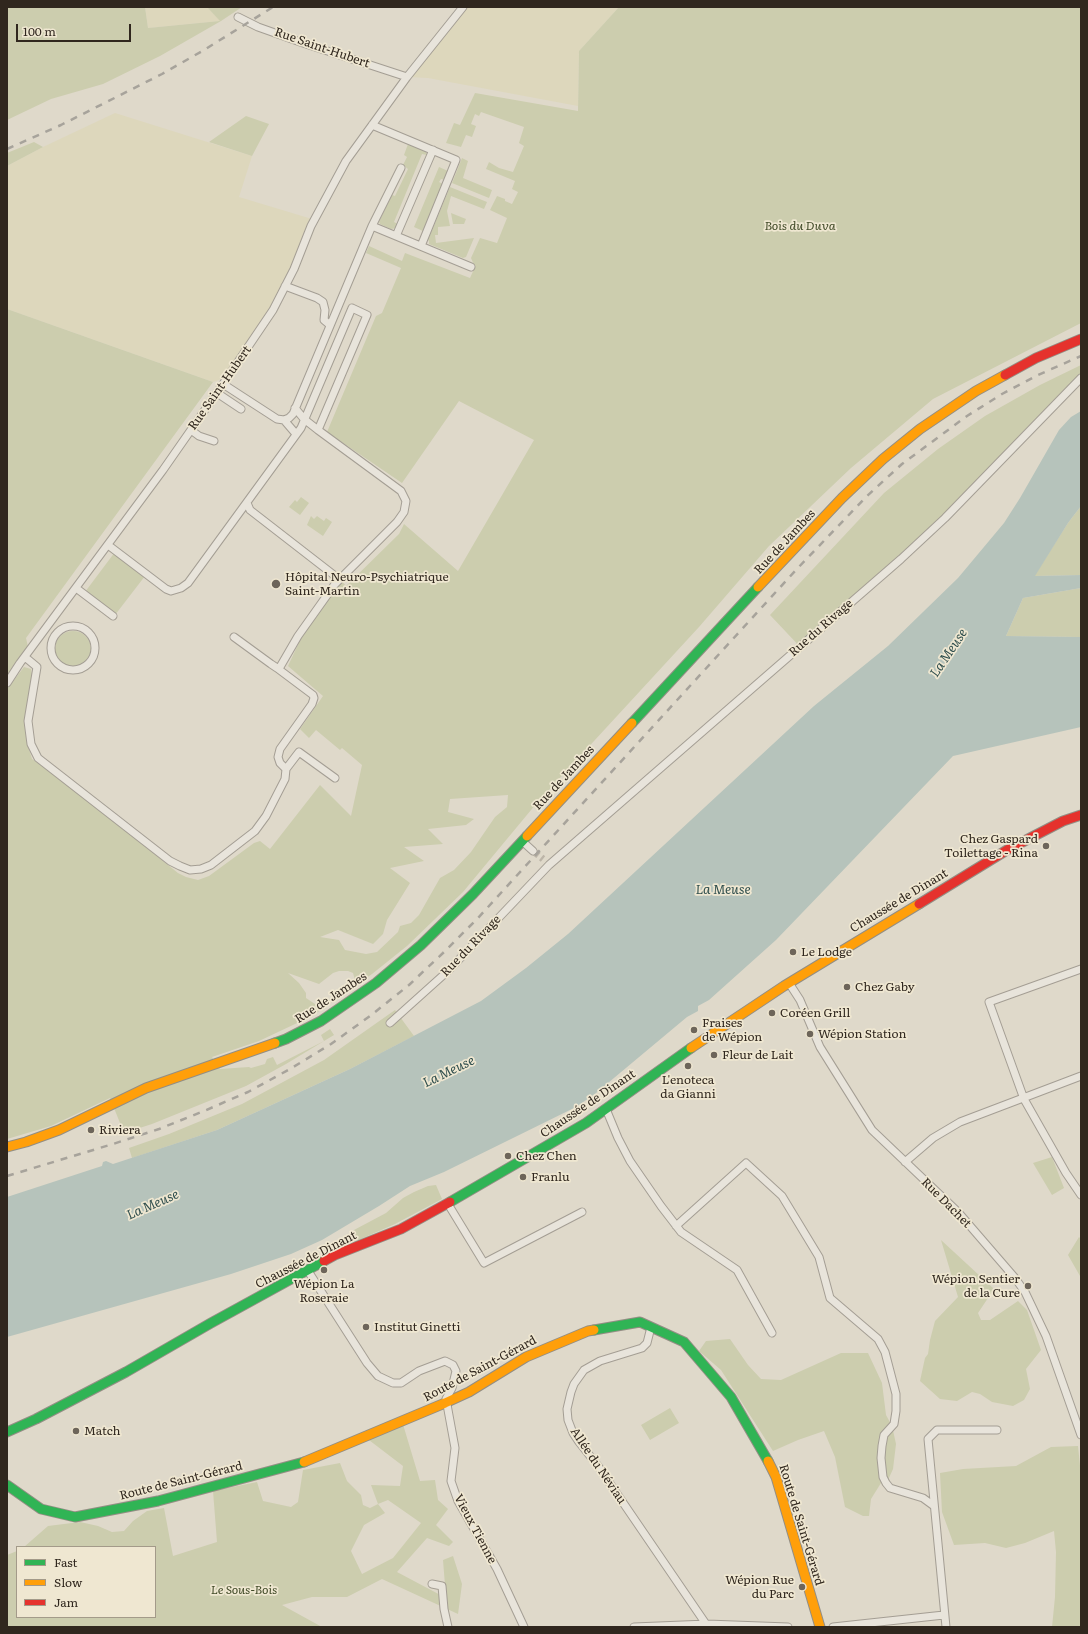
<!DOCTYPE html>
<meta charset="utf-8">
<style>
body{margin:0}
#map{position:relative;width:1088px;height:1634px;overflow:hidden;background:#dfd9ca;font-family:Literata,serif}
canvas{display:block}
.frame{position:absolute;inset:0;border:8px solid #30271e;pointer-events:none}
.legend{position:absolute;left:16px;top:1546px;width:140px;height:72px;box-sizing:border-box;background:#efe7d1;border:1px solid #a39a89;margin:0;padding:5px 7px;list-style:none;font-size:12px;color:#30271e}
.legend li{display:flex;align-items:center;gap:8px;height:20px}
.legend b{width:20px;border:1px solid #a39a89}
.scale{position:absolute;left:16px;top:24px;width:115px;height:18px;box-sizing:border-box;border:2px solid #30271e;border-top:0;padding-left:5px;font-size:12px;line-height:14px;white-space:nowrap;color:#30271e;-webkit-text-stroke:3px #efe7d1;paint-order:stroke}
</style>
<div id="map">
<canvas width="1088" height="1634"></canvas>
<div class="frame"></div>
<ul class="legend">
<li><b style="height:5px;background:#30b455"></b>Fast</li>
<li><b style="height:5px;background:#ff9f0a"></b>Slow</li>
<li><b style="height:5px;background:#e5322d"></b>Jam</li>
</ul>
<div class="scale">100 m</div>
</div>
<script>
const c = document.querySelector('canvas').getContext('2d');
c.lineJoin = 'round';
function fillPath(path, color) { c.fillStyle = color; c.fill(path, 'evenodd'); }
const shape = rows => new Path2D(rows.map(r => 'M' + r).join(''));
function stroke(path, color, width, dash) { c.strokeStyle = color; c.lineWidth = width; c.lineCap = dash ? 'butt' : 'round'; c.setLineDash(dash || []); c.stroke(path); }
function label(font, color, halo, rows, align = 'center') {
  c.font = font + ' Literata,serif'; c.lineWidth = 3.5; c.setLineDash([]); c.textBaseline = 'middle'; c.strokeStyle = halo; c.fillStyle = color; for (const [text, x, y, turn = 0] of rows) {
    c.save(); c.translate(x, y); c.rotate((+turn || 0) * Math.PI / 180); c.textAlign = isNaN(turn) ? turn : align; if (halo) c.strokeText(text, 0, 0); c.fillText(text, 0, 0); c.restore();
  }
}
fillPath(shape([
 [145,7,207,7,221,21,148,28],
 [467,7,619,7,579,51,578,106,428,78,407,77],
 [115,113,252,156,239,197,312,219,291,267,270,309,226,375,219,380,213,382,7,309,7,166,43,147]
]), '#ddd7bc');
fillPath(shape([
 [7,7,145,7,148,28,220,21,207,7,242,7,221,21,160,56,103,84,51,99,7,120],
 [619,7,1081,7,1081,323,933,399,851,468,769,546,699,627,536,804,463,892,407,946,372,974,312,1016,259,1041,212,1057,220,1069,249,1067,251,1068,265,1064,267,1059,273,1057,277,1065,324,1041,321,1035,330,1029,334,1035,286,1064,246,1086,152,1124,124,1133,110,1098,51,1126,7,1139,7,689,24,667,31,669,32,675,25,716,28,746,32,759,54,773,178,873,186,877,198,880,209,876,254,843,260,841,270,849,320,785,351,816,362,765,342,748,340,750,316,730,309,738,300,729,323,696,288,666,302,636,341,580,346,586,399,534,404,524,458,571,534,440,459,401,402,483,327,432,376,316,382,313,401,268,366,253,369,246,402,261,405,253,470,278,475,267,471,258,480,238,497,243,507,218,490,210,497,196,505,199,505,201,512,204,518,192,512,189,515,181,486,169,489,162,499,168,513,172,524,146,519,143,524,127,481,112,479,116,475,114,471,124,476,126,472,137,466,135,461,147,446,143,454,123,460,125,475,93,578,111,579,51],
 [508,795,507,807,495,817,471,852,454,870,440,878,419,915,411,923,400,926,398,932,377,952,366,954,345,950,339,940,320,937,338,930,373,944,383,934,387,920,410,883,390,868,424,861,404,847,443,844,428,829,466,825,474,819,448,812,450,799],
 [339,971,348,971,353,973,355,980,333,998,318,1006,306,998,306,993,299,983,288,973,319,984,333,973],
 [246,116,269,124,252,156,209,142],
 [34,142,43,147,7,166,7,153],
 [408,144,426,151,427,155,422,154,394,222,398,224,397,228,391,229,380,224,379,222,392,195,395,196,408,169,403,165,407,157,404,155],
 [462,158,468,161,463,178,492,190,489,198,452,183],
 [439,167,448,171,445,180,441,179,439,182,443,184,423,231,414,227],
 [450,187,487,202,484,209,451,196,447,211,450,226,438,227,438,235,435,235,436,243,474,238,466,257,463,258,429,244,429,241,428,240],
 [451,213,466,219,464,224,453,224],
 [7,309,213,382,26,638,28,647,7,677],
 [1081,365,1081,383,911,554,803,650,770,615,884,493,938,449,985,416,1040,385],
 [301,497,309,503,300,515,289,507,295,500,297,502],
 [1081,506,1081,575,1034,576,1068,523],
 [311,516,314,519,317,516,324,521,326,518,332,522,323,536,307,525],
 [115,552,145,576,115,615,85,592],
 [1081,588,1081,637,1006,636,1023,598],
 '55 649a18 18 0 1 1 36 0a18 18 0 1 1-36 0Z',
 [395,1010,414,1036,350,1069,217,1130,132,1158,129,1148,169,1134,242,1104,324,1060],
 [1052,1157,1064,1188,1052,1195,1033,1163],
 [436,1185,442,1199,395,1224,356,1241,354,1230,386,1213,403,1198,414,1192,428,1186],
 [1079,1237,1081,1239,1080,1276,1068,1255],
 [941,1240,993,1288,992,1292,978,1313,981,1320,990,1320,1018,1301,1027,1310,1041,1350,1026,1369,1030,1389,1024,1400,1013,1406,992,1402,980,1394,972,1392,957,1401,940,1399,920,1381,925,1358,928,1354,930,1340,935,1321,958,1297],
 [730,1339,748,1365,761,1379,781,1380,841,1353,868,1353,882,1383,886,1415,892,1426,896,1444,893,1469,888,1480,881,1483,871,1499,869,1516,863,1516,845,1507,835,1457,824,1431,798,1440,773,1451,721,1370,699,1351,706,1341],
 [670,1408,679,1423,650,1440,641,1425],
 [402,1421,420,1481,435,1480,438,1500,448,1509,436,1525,453,1542,449,1546,427,1538,397,1572,446,1598,443,1560,453,1556,462,1584,458,1614,382,1579,347,1597,312,1597,282,1605,322,1627,7,1627,7,1555,17,1551,17,1617,155,1617,155,1547,24,1547,48,1526,80,1522,98,1526,112,1532,124,1531,133,1521,147,1511,164,1508,173,1556,217,1542,213,1491,257,1482,263,1501,291,1507,298,1502,303,1470,340,1463,347,1481,361,1495,363,1505,370,1508,378,1504,371,1485,400,1486,403,1466,365,1437],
 [388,1500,421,1523,393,1558,362,1574,351,1551,364,1525,385,1513,378,1504],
 [1078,1446,1081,1475,1081,1627,1052,1627,1055,1597,1056,1552,1054,1531,1025,1543,1006,1548,985,1543,954,1545,942,1512,940,1473,963,1469,1016,1466,1051,1447]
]), '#cccdae');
fillPath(shape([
 [1081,411,1081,506,1068,523,1035,576,1081,575,1081,588,1023,598,1006,636,1081,637,1081,727,953,756,776,940,709,1000,698,1006,698,1011,687,1017,596,1093,576,1107,444,1172,410,1186,379,1206,322,1240,291,1254,231,1274,7,1337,7,1197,102,1166,103,1162,106,1161,113,1164,217,1130,350,1069,481,1001,526,968,568,934,814,706,888,646,958,578,1004,523,1020,498,1059,430,1071,417]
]), '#b6c3bb');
stroke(shape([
 [533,851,543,859]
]), '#bcb5a8', 7, [7, 3.5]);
const street = shape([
 [238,17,258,27,303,43,407,77],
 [372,125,456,160,421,246],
 [372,226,471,267],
 [396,236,433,150],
 [285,286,317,298,323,302,325,310,324,320,330,325],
 [223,384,277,419,284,420,289,418,293,414,372,226,401,168],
 [217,393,241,409],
 [295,408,304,419,318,430],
 [284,420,296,434],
 [191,430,199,436,214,441],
 [247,503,250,510,339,579],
 [108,545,166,589,171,591,181,588,188,583,301,428,352,308,367,315,318,430,401,491,406,501,404,512,397,522,335,584,298,636,280,667,277,668,271,664,234,637],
 [76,588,113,616],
 '51 648a22 22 0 1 1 44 0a22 22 0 1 1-44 0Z',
 [25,657,37,667,28,721,31,744,38,758,170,861,180,866,190,870,201,869,211,865,255,831,266,816,285,779,286,769,280,763,278,757,280,749,312,704,314,698,313,695,277,668],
 [7,683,20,663,163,470,223,384,273,310,294,269,311,226,346,161,407,77,463,7],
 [286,769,299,752,335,778],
 [522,841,533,851],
 [1081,969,989,1002,1024,1099,1066,1173,1081,1195],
 [789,983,800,1000,820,1047,872,1130,958,1212,1015,1278,1025,1292,1046,1336,1081,1435],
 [390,1023,449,970,549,865,901,559,945,518,1081,378],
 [606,1109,618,1138,630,1161,661,1206,681,1232,737,1270,772,1333],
 [905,1162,933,1138,960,1122,1081,1076],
 [448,1204,484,1263,582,1212],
 [676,1226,746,1163,782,1196,819,1257,830,1298,878,1339,885,1352,896,1394,896,1411,894,1424,884,1435,882,1446,881,1458,883,1477,886,1483,890,1488,923,1498,934,1506],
 [308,1271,367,1363,378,1376,393,1383,401,1383,419,1371,445,1361,453,1365,456,1371,452,1388,446,1399,455,1448,451,1481,458,1501,497,1569,524,1627],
 [651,1327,647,1343,642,1348,600,1361,584,1370,574,1384,571,1392,567,1409,568,1420,573,1433,579,1442,598,1466,708,1627],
 [432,1584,442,1586,444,1609,448,1627],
 [634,1627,707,1624,788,1627],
 [833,1627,944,1615],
 [946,1627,928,1439,937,1430,997,1430]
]);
const fast = shape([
 [632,723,758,587],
 [275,1043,286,1039,321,1021,376,983,421,945,473,894,527,836],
 [450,1202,586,1123,691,1048],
 [594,1330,640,1322,684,1342,731,1397,768,1461],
 [7,1432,36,1419,126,1372,211,1323,324,1261],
 [7,1485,41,1509,75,1517,158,1501,304,1462]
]);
const slow = shape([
 [758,587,842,498,883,459,920,429,976,391,1005,375],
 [527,836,632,723],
 [691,1048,784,986,919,904],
 [7,1147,26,1142,59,1130,146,1088,275,1043],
 [768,1461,776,1477,820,1627],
 [304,1462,445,1403,469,1392,526,1357,588,1331,594,1330]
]);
const jam = shape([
 [1005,375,1036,358,1081,339],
 [919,904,1007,850,1063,821,1081,815],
 [324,1261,335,1255,401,1229,450,1202]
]);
stroke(street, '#a49e94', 9);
stroke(fast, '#938e84', 11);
stroke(slow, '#938e84', 11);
stroke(jam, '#938e84', 11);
stroke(street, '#e8e4db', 7);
stroke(fast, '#30b455', 9);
stroke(slow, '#ff9f0a', 9);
stroke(jam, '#e5322d', 9);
stroke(shape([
 [7,149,61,125,162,74,204,50,273,7],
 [7,1176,113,1144,159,1129,204,1111,248,1092,290,1069,331,1044,370,1016,409,985,443,953,478,918,795,571,867,496,902,464,967,416,1002,394,1038,375,1081,356]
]), '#a7a39b', 2.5, [7, 7]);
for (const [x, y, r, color] of [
 [276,584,5,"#6d655a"],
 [1046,846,4,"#6d655a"],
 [793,952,4,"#6d655a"],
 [847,987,4,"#6d655a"],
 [772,1013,4,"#6d655a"],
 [694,1030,4,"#6d655a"],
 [810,1034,4,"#6d655a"],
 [714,1055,4,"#6d655a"],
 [688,1066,4,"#6d655a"],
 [91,1130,4,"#6d655a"],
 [508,1156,4,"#6d655a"],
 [523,1177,4,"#6d655a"],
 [324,1270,4,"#6d655a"],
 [1028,1286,4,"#6d655a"],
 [366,1327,4,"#6d655a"],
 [76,1431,4,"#6d655a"],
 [802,1587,4,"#6d655a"]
]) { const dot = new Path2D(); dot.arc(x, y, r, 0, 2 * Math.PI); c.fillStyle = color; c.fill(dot); stroke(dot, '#efe7d1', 1.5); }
label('12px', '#30271e', '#efe7d1', [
 ["Rue Saint-Hubert",322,48,19],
 ["Rue Saint-Hubert",220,388,-55],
 ["Rue de Jambes",785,542,-47],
 ["Rue du Rivage",821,628,-41],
 ["Rue de Jambes",564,778,-47],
 ["Chaussée de Dinant",899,901,-31],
 ["Rue du Rivage",471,946,-46],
 ["Rue de Jambes",331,998,-33],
 ["Chaussée de Dinant",588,1104,-34],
 ["Rue Dachet",946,1203,45],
 ["Chaussée de Dinant",306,1260,-27],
 ["Route de Saint-Gérard",480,1369,-28],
 ["Allée du Néviau",598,1466,56],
 ["Route de Saint-Gérard",181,1481,-14],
 ["Route de Saint-Gérard",801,1525,73],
 ["Vieux Tienne",475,1529,62]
]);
label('italic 12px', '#404a27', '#efe7d1', [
 ["Bois du Duva",800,226],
 ["Le Sous-Bois",244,1590]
]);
label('12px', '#30271e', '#efe7d1', [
 ["Hôpital Neuro-Psychiatrique",285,577],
 ["Saint-Martin",285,591],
 ["Chez Gaspard",1038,839,"right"],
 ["Toilettage - Rina",1038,853,"right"],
 ["Le Lodge",801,952],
 ["Chez Gaby",855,987],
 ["Coréen Grill",780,1013],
 ["Fraises",702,1023],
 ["de Wépion",702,1037],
 ["Wépion Station",818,1034],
 ["Fleur de Lait",722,1055],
 ["L'enoteca",688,1080,"center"],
 ["da Gianni",688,1094,"center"],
 ["Riviera",99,1130],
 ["Chez Chen",516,1156],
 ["Franlu",531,1177],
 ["Wépion Sentier",1020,1279,"right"],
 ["de la Cure",1020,1293,"right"],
 ["Wépion La",324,1284,"center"],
 ["Roseraie",324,1298,"center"],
 ["Institut Ginetti",374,1327],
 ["Match",84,1431],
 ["Wépion Rue",794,1580,"right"],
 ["du Parc",794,1594,"right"]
], 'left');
label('italic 13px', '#2f4e4d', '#efe7d1', [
 ["La Meuse",949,653,-56],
 ["La Meuse",723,890],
 ["La Meuse",449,1072,-26],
 ["La Meuse",153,1205,-24]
]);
</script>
